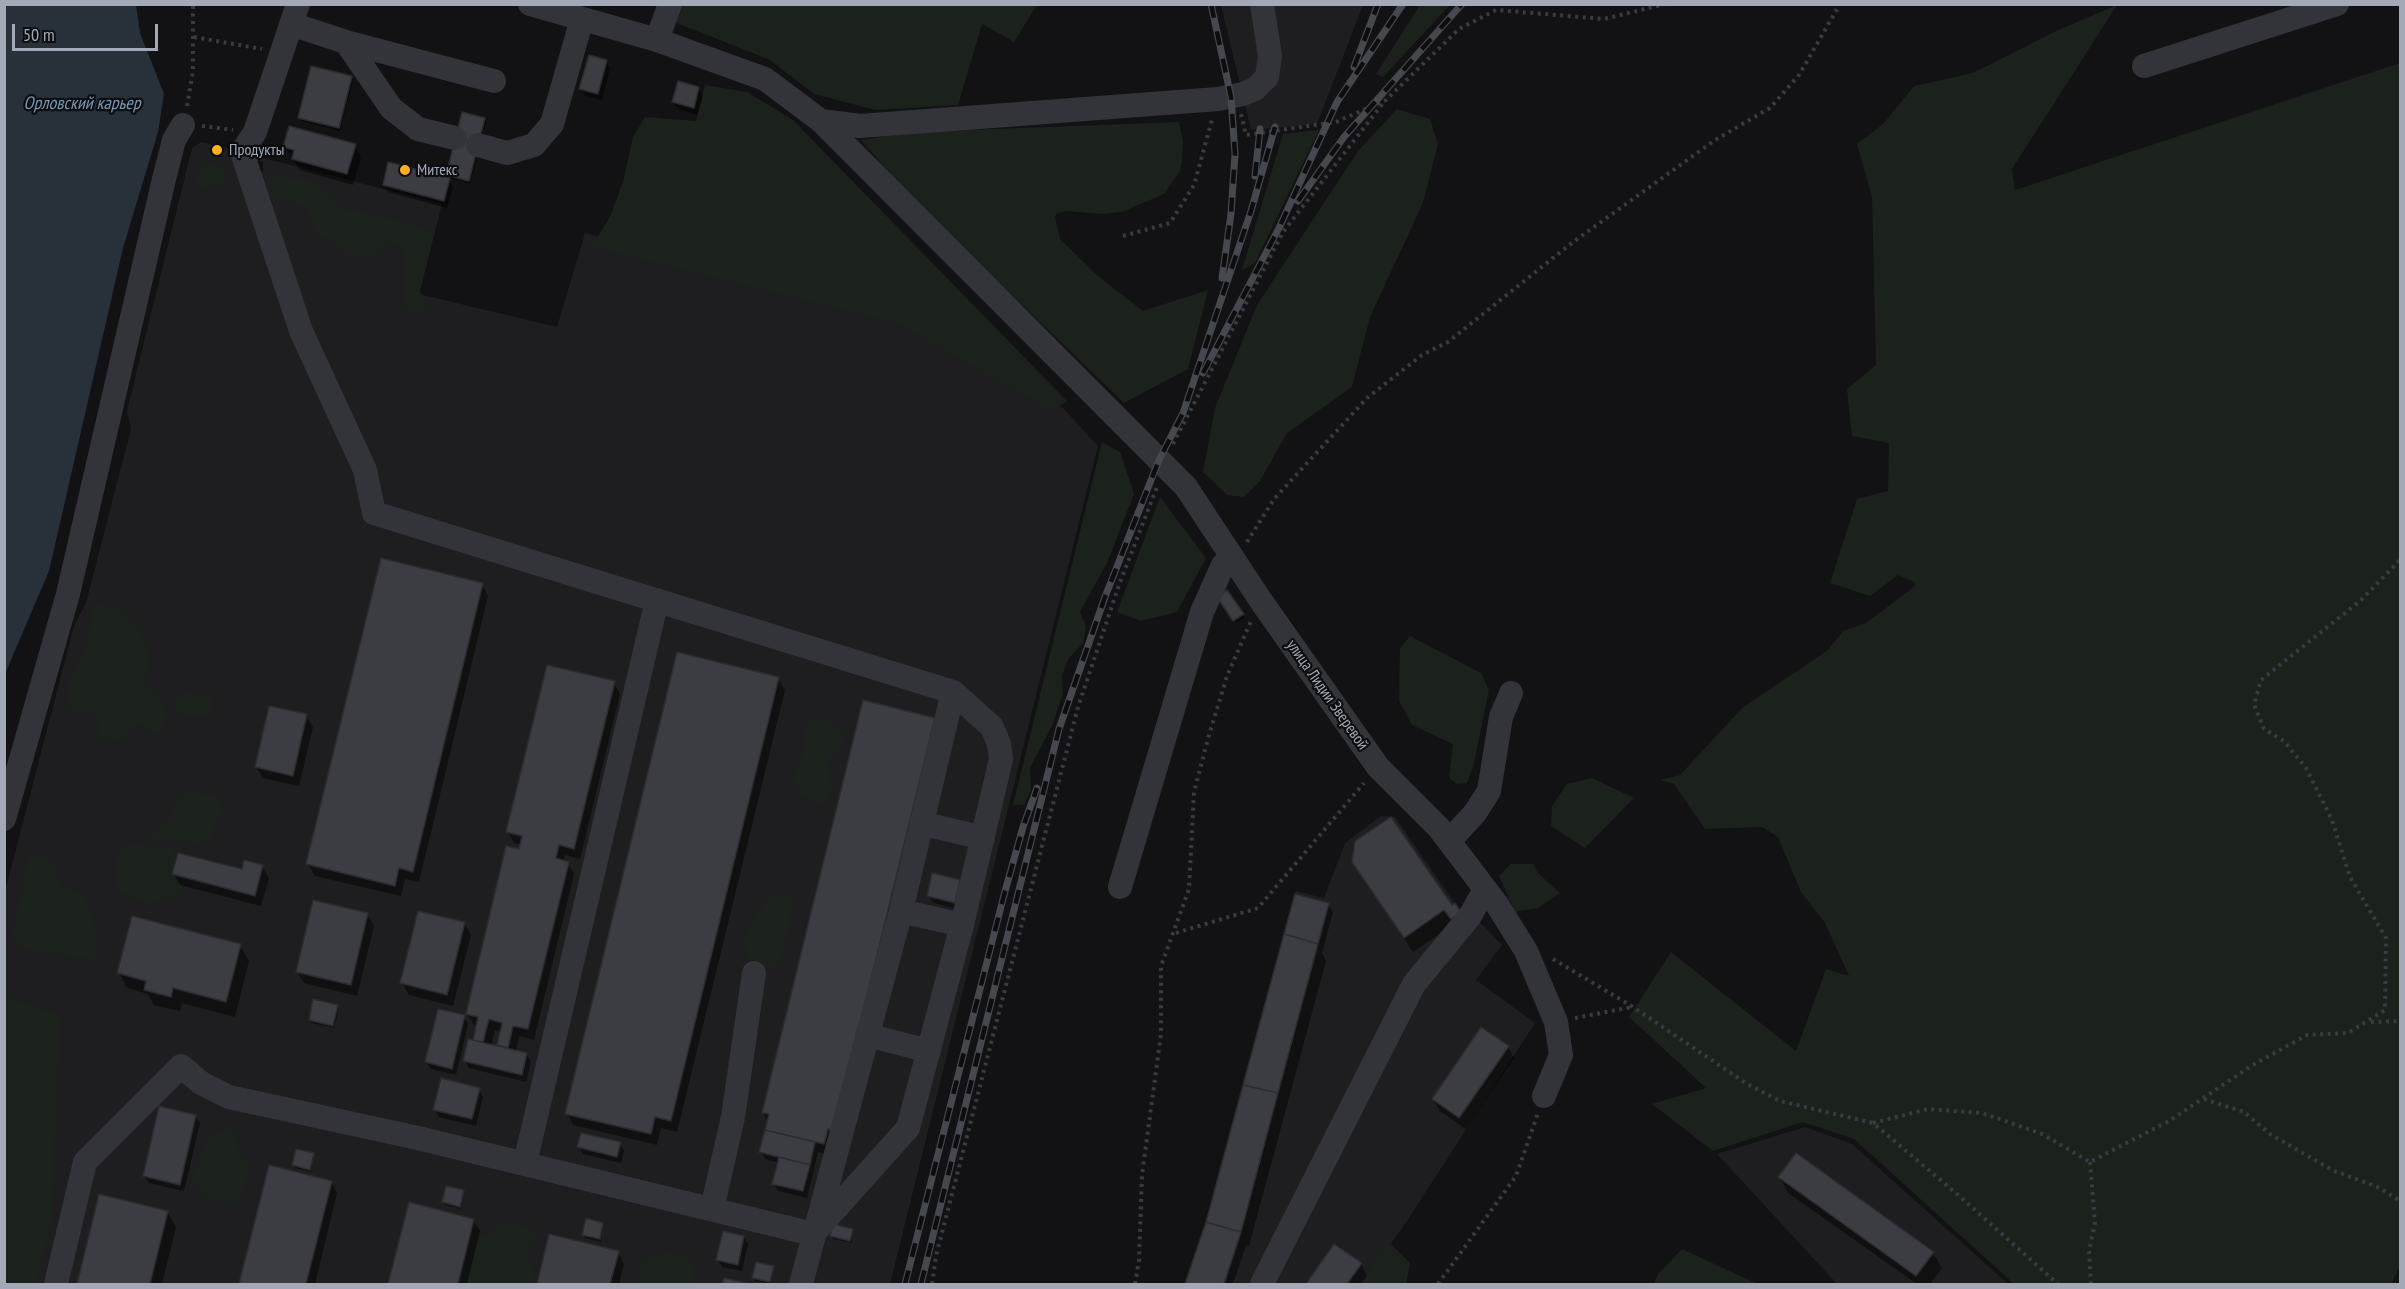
<!DOCTYPE html>
<meta charset="utf-8">
<style>
body{margin:0}
#map{position:relative;width:2405px;height:1289px;overflow:hidden;background:#121214;font-family:"PT Sans Narrow",sans-serif}
canvas{display:block}
.frame{position:absolute;inset:0;border:6px solid #a3a9b6;pointer-events:none}
.scale{position:absolute;left:12px;top:24px;width:146px;height:27px;box-sizing:border-box;border:3px solid #a3a9b6;border-top:0;padding-left:8px;font-size:18px;line-height:21px;white-space:nowrap;color:#a3a9b6;-webkit-text-stroke:4px #0d0d0f;paint-order:stroke}
</style>
<div id="map">
<canvas width="2405" height="1289"></canvas>
<div class="frame"></div>
<div class="scale">50 m</div>
</div>
<script>
const c = document.querySelector('canvas').getContext('2d');
c.lineJoin = 'round';
function fillPath(path, color) { c.fillStyle = color; c.fill(path, 'evenodd'); }
const shape = rows => new Path2D(rows.map(r => 'M' + r).join(''));
function stroke(path, color, width, dash) { c.strokeStyle = color; c.lineWidth = width; c.lineCap = dash ? 'butt' : 'round'; c.setLineDash(dash || []); c.stroke(path); }
function label(font, color, halo, rows, align = 'center') {
  c.font = font + ' "PT Sans Narrow",sans-serif'; c.lineWidth = 4.5; c.setLineDash([]); c.textBaseline = 'middle'; c.strokeStyle = halo; c.fillStyle = color; for (const [text, x, y, turn = 0] of rows) {
    c.save(); c.translate(x, y); c.rotate((+turn || 0) * Math.PI / 180); c.textAlign = isNaN(turn) ? turn : align; if (halo) c.strokeText(text, 0, 0); c.fillText(text, 0, 0); c.restore();
  }
}
fillPath(shape([
 [1221,5,1363,5,1317,124,1251,130],
 [201,142,442,204,419,294,557,327,585,233,905,319,1064,409,1098,446,890,1284,5,1284,5,891,74,626,86,603,131,429,127,411,192,148],
 [1381,816,1395,817,1461,912,1482,924,1502,945,1476,980,1535,1023,1405,1224,1362,1284,1185,1284,1206,1222,1296,891,1324,898,1345,843],
 [1805,1127,1852,1144,2008,1284,1837,1284,1717,1154]
]), '#1e1e21');
fillPath(shape([
 [678,4,1037,5,1014,42,982,24,958,105,876,110,814,94,770,60,672,21],
 [1420,5,1450,5,1383,77,1376,74],
 [2117,5,2012,169,2015,190,2400,63,2400,1266,2391,1284,2014,1284,1854,1139,1803,1122,1713,1151,1652,1104,1706,1088,1629,1017,1671,952,1796,1051,1826,969,1849,976,1825,923,1801,892,1778,837,1762,827,1705,829,1674,784,1660,780,1680,775,1742,708,1828,650,1843,631,1866,623,1915,586,1914,582,1898,575,1870,596,1830,583,1857,499,1888,491,1889,443,1852,436,1847,389,1876,365,1872,197,1857,144,1883,124,1914,86,1973,73,2056,31],
 [705,85,747,92,793,120,1067,401,1053,411,899,324,592,246,610,217,623,182,633,137,645,117,696,121],
 [1397,109,1430,119,1438,144,1423,203,1370,317,1352,387,1287,433,1260,481,1244,497,1227,495,1203,472,1215,408,1257,305,1358,151],
 [1179,122,1183,141,1182,161,1180,171,1164,194,1122,212,1103,214,1066,211,1057,213,1055,217,1060,239,1098,276,1143,311,1208,290,1188,369,1124,403,908,195,861,140,913,132],
 [1319,130,1255,263,1242,270,1283,134],
 [216,163,226,167,227,181,206,190,194,183,203,164],
 [280,175,316,182,341,209,367,213,435,231,420,291,428,308,420,315,406,310,403,271,404,249,391,242,376,256,352,257,333,240,318,236,307,209,287,198,266,198,265,189],
 [1102,442,1120,452,1134,494,1107,563,1080,612,1086,627,1083,643,1069,658,1062,675,1063,693,1052,726,1030,768,1031,790,1024,805,1013,805],
 [1160,497,1206,558,1177,612,1141,621,1117,612],
 [95,604,116,607,135,623,149,650,145,685,162,702,166,720,158,736,137,723,121,741,98,737,97,714,70,710,70,681,85,649],
 [1410,636,1481,673,1489,690,1473,767,1467,783,1457,784,1449,778,1453,744,1412,725,1399,701,1400,648],
 [181,690,214,698,211,716,178,715,175,702],
 [814,719,829,720,844,735,843,743,826,759,833,789,822,807,801,795,793,780,806,746,804,730],
 [1592,778,1634,798,1585,848,1551,826,1552,806,1567,784],
 [188,792,216,795,223,815,213,826,213,837,201,845,156,838,151,833,168,821,181,794],
 [128,844,166,846,172,849,186,876,183,890,150,905,122,893,115,882,118,853],
 [41,854,56,868,61,886,85,895,97,935,94,960,28,950,12,937,29,857],
 [1511,864,1533,864,1538,873,1560,893,1538,908,1515,912,1499,876],
 [783,893,790,894,794,902,781,959,769,968,755,965,747,956,744,938,767,898],
 [5,997,61,1015,51,1222,36,1284,5,1284],
 [231,1128,241,1155,252,1168,237,1202,206,1199,191,1183,209,1134],
 [509,1220,538,1231,527,1250,536,1284,462,1284,467,1262,476,1240],
 [1390,1243,1410,1263,1406,1284,1360,1284],
 [1682,1249,1758,1284,1654,1284,1658,1274],
 [673,1251,692,1260,696,1284,640,1284,642,1278,639,1268,643,1258]
]), '#1a221b');
fillPath(shape([
 [5,4,136,5,140,33,164,94,158,132,123,248,49,571,5,674]
]), '#283139');
fillPath(shape([
 [606,61,610,68,602,100,585,96,581,89],
 [351,78,353,81,340,131,301,121,300,118],
 [698,88,703,96,697,115,678,109,673,102],
 [484,119,486,122,470,184,449,178,447,175],
 [212,146,221,148,222,157,213,154],
 [355,146,361,157,353,185,300,170,285,147],
 [254,160,263,162,263,172,254,170],
 [449,179,453,187,447,208,388,192,384,185],
 [482,585,488,596,419,882,405,879,401,896,315,876,308,864],
 [1227,592,1244,618,1236,623,1219,597],
 [778,679,785,690,677,1132,661,1128,657,1145,573,1125,567,1113],
 [614,683,620,694,580,859,565,855,563,862,568,863,574,874,534,1040,519,1036,516,1052,526,1054,531,1061,526,1082,469,1068,465,1061,476,1042,478,1026,474,1025,467,1014,522,845,514,843,508,832],
 [495,1030,502,1032,498,1047,491,1046],
 [306,716,313,727,299,786,263,778,256,767],
 [941,730,830,1155,818,1152,807,1198,778,1191,773,1183,779,1163,765,1159,761,1152,768,1122,763,1113],
 [1353,862,1451,907,1469,927,1454,924,1413,952],
 [262,866,269,878,261,906,180,885,174,874,243,871],
 [959,881,963,888,958,909,933,903,928,895],
 [1328,905,1333,912,1322,953,1326,961,1249,1246,1246,1245,1233,1284,1187,1284,1208,1223],
 [367,914,374,926,357,996,304,983,297,972],
 [464,923,471,935,453,1006,409,995,402,983],
 [240,946,249,961,235,1017,182,1003,180,1011,154,1005,148,994,127,988,119,973],
 [337,1006,339,1009,334,1028,312,1023,310,1020],
 [464,1017,468,1024,456,1075,431,1069,426,1062],
 [1508,1047,1514,1058,1466,1129,1440,1111,1433,1100],
 [479,1089,483,1097,476,1126,439,1117,435,1109],
 [195,1116,200,1123,184,1191,149,1183,144,1176],
 [620,1144,624,1151,621,1163,583,1154,579,1147],
 [313,1155,311,1172,296,1168,294,1165],
 [270,1167,331,1182,337,1193,315,1284,240,1284],
 [1780,1177,1933,1253,1942,1268,1930,1284,1917,1284,1788,1193],
 [463,1192,461,1209,445,1205,443,1202],
 [100,1196,167,1212,176,1227,162,1284,78,1284],
 [410,1204,473,1220,480,1231,467,1284,390,1284],
 [603,1224,601,1242,585,1238,583,1235],
 [852,1231,852,1243,833,1239,831,1236],
 [551,1236,618,1253,624,1264,619,1284,539,1284],
 [744,1237,748,1244,742,1271,722,1267,718,1260],
 [1335,1246,1361,1264,1367,1276,1361,1284,1308,1284],
 [773,1267,771,1284,755,1281,753,1278]
]), '#0007');
const building = shape([
 [589,55,607,60,598,94,579,89,589,55],
 [311,66,352,76,339,128,298,118,311,66],
 [678,81,699,87,694,108,672,102,678,81],
 [462,112,485,118,469,181,446,175,462,112],
 [289,126,356,144,347,174,292,159,294,150,283,147,289,126],
 [388,162,450,178,444,201,383,185,388,162],
 [381,558,483,583,413,872,399,868,395,886,306,864,381,558],
 [1227,590,1244,614,1233,621,1217,597,1227,590],
 [677,652,779,677,671,1121,655,1117,651,1134,565,1114,677,652],
 [547,665,615,681,574,849,559,845,556,858,569,862,528,1029,513,1026,508,1048,497,1045,502,1023,489,1019,483,1042,473,1040,478,1017,466,1014,506,846,519,849,522,836,506,832,547,665],
 [863,700,935,718,834,1131,828,1129,824,1144,765,1130,769,1114,762,1113,863,700],
 [269,706,307,714,293,776,255,767,269,706],
 [1391,817,1452,905,1455,903,1461,912,1451,919,1444,910,1404,938,1352,862,1355,841,1391,817],
 [178,853,242,869,244,860,263,865,255,896,172,874,178,853],
 [932,873,960,880,955,903,927,896,932,873],
 [1295,894,1329,903,1318,944,1284,934,1295,894],
 [313,900,368,913,351,985,296,972,313,900],
 [418,911,465,922,447,995,400,983,418,911],
 [132,916,241,944,226,1002,173,988,171,997,144,990,146,981,117,973,132,916],
 [1284,934,1318,944,1278,1093,1243,1085,1284,934],
 [313,999,338,1005,333,1026,309,1020,313,999],
 [438,1009,465,1015,452,1069,425,1062,438,1009],
 [1481,1027,1509,1046,1459,1118,1432,1099,1481,1027],
 [468,1039,527,1053,522,1075,463,1061,468,1039],
 [441,1078,480,1088,472,1119,433,1110,441,1078],
 [1243,1085,1278,1093,1241,1232,1206,1222,1243,1085],
 [159,1106,196,1115,180,1185,143,1176,159,1106],
 [765,1130,815,1142,810,1165,759,1152,765,1130],
 [581,1133,621,1142,617,1157,577,1147,581,1133],
 [296,1149,314,1153,310,1170,292,1165,296,1149],
 [1796,1153,1934,1252,1916,1276,1778,1177,1796,1153],
 [779,1157,810,1165,803,1191,772,1184,779,1157],
 [269,1165,332,1181,306,1284,239,1284,269,1165],
 [446,1186,464,1190,460,1207,442,1202,446,1186],
 [99,1194,168,1211,150,1284,77,1284,99,1194],
 [409,1202,474,1219,458,1284,388,1284,409,1202],
 [586,1218,603,1223,600,1239,582,1235,586,1218],
 [1206,1222,1241,1232,1224,1284,1185,1284,1206,1222],
 [833,1224,853,1229,850,1241,830,1236,833,1224],
 [723,1231,744,1236,738,1265,716,1260,723,1231],
 [549,1234,619,1251,610,1284,537,1284,549,1234],
 [1334,1244,1362,1263,1347,1284,1306,1284,1334,1244],
 [756,1262,774,1266,770,1282,752,1278,756,1262],
 [724,1278,750,1284,722,1284,724,1278]
]);
fillPath(building, '#3c3d42');
stroke(building, '#2c2c30', 1.5);
stroke(shape([
 [194,37,262,49],
 [187,106,193,71,193,4],
 [1241,114,1246,135,1336,122,1386,100,1459,29,1496,10,1604,19,1665,4],
 [202,126,233,130],
 [1123,236,1170,223,1194,185,1212,120],
 [1173,444,1283,232,1384,102],
 [1247,542,1274,499,1367,398,1422,355,1448,342,1573,242,1715,140,1770,108,1799,75,1840,4],
 [1176,933,1258,908,1364,783],
 [1553,959,1633,1007,1747,1084,1780,1101,1873,1123,1957,1194,2058,1284],
 [1575,1018,1632,1007],
 [2371,1022,2400,1021],
 [2204,1099,2244,1112,2270,1134,2332,1170,2380,1188,2400,1201],
 [1873,1123,1928,1109,1982,1113,2042,1134,2090,1162,2169,1121,2251,1066,2307,1035,2348,1033,2385,1010,2386,938,2350,877,2332,820,2306,768,2284,741,2264,729,2254,705,2261,680,2360,601,2400,560],
 [2090,1162,2095,1223,2089,1251,2091,1284],
 [932,1284,936,1256,1078,707,1119,585,1157,487],
 [1135,1284,1139,1260,1142,1175,1161,1034,1161,966,1189,889,1194,792,1209,735,1227,676,1251,621],
 [1438,1284,1516,1176,1538,1113]
]), '#393b41', 4, [3, 4.5]);
stroke(shape([
 [298,4,255,132,242,152,301,331,365,470,374,513,953,692,901,911,801,1284],
 [530,4,657,40,765,79,821,121,1186,487,1261,601,1378,767,1439,828,1498,906,1526,951,1556,1022,1561,1055,1544,1096],
 [291,24,346,42,391,108,418,129,455,138],
 [657,40,670,4],
 [346,42,494,81],
 [2144,66,2337,4],
 [821,121,860,126,1218,99,1243,94,1255,89,1267,77,1270,56,1262,4],
 [478,145,507,153,534,145,552,124,582,19],
 [4,819,68,594,164,179,174,140,183,125],
 [921,823,983,838],
 [1449,841,1475,813,1489,791,1501,717,1511,693],
 [1120,887,1202,612,1223,565,1232,557],
 [901,911,962,925],
 [867,1035,929,1051],
 [525,1163,657,600],
 [712,1209,733,1117,754,973],
 [56,1284,85,1162,181,1066,201,1083,229,1097,418,1138,813,1234,908,1128,962,925,1001,759,999,744,992,727,953,692],
 [1262,1284,1414,984,1470,916,1484,891]
]), '#33343a', 24);
const rail = shape([
 [1211,4,1231,97,1235,154,1231,214,1222,278],
 [1354,67,1378,4],
 [1255,176,1260,129],
 [1298,201,1344,137,1462,4],
 [1203,373,1279,228,1337,102,1403,4],
 [905,1284,1004,895,1023,827,1037,788],
 [921,1284,1059,729,1105,597,1159,460,1183,413,1251,211,1275,127]
]);
stroke(rail, '#46484f', 7);
stroke(rail, '#0d0d0f', 4.5, [14]);
for (const [x, y, r, color] of [
 [217,150,6,"#ffb01f"],
 [405,170,6,"#ffb01f"]
]) { const dot = new Path2D(); dot.arc(x, y, r, 0, 2 * Math.PI); c.fillStyle = color; c.fill(dot); stroke(dot, '#0d0d0f', 2); }
label('16px', '#a3a9b6', '#0d0d0f', [
 ["Продукты",229,150],
 ["Митекс",417,170]
], 'left');
label('16px', '#a3a9b6', '#0d0d0f', [
 ["улица Лидии Зверевой",1327,695,55]
]);
label('italic 18px', '#7698b5', '#0d0d0f', [
 ["Орловский карьер",82,104]
]);
</script>
